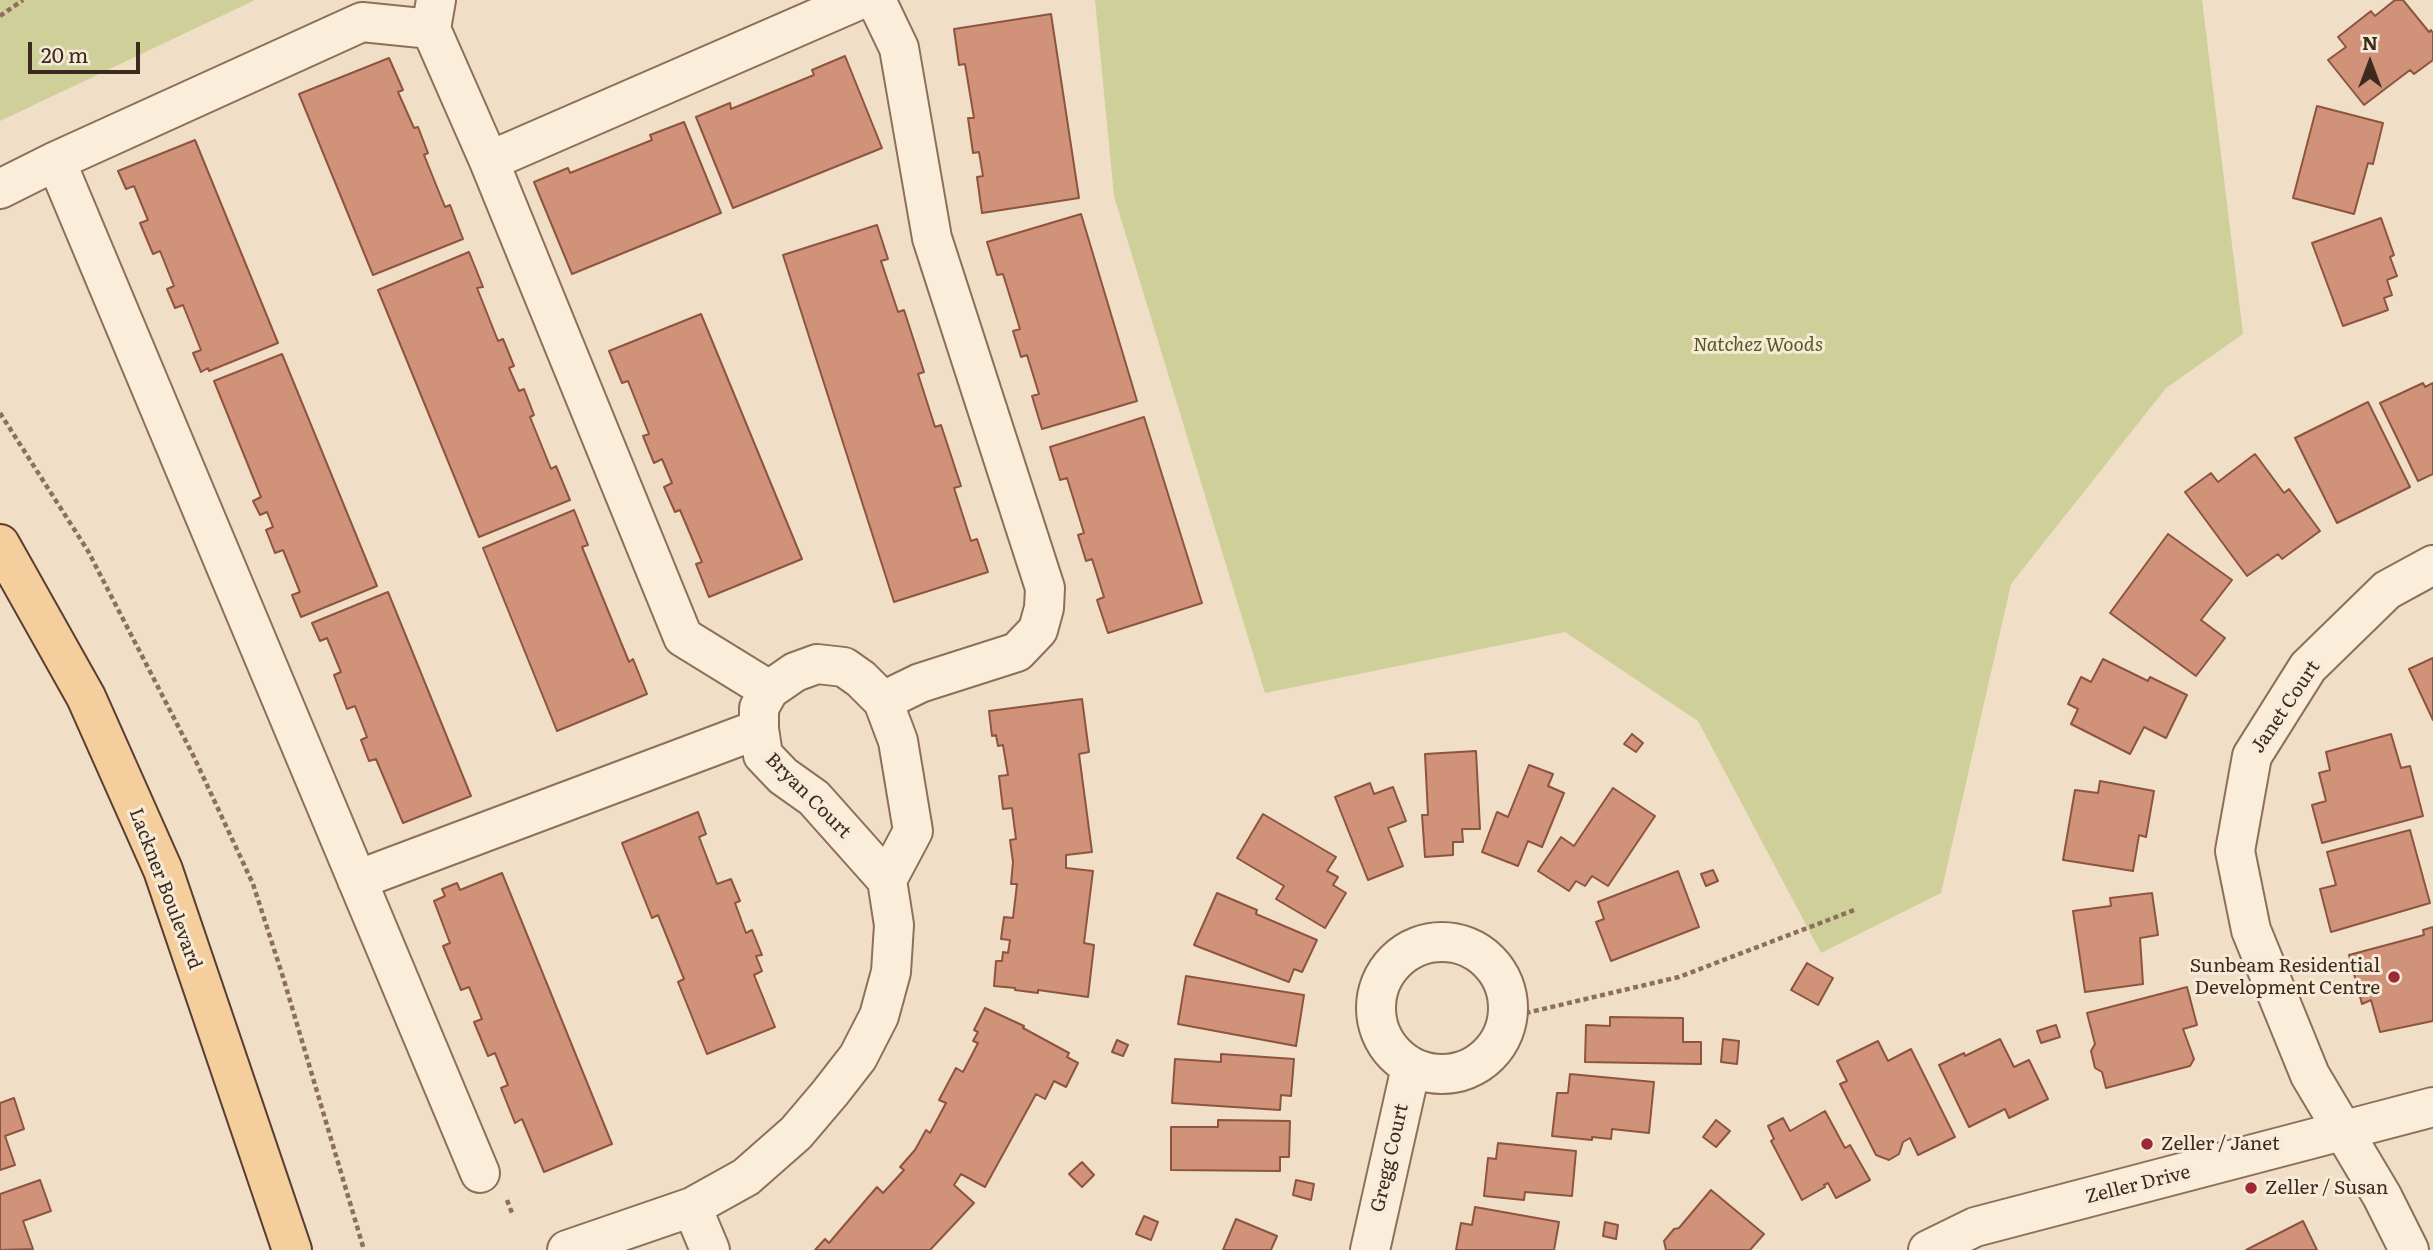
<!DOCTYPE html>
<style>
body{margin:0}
#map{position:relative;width:2433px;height:1250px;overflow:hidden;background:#f0dec6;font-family:Literata,serif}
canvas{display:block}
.north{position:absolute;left:2335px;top:28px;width:70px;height:70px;-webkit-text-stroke:5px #f7ead6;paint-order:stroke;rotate:0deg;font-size:19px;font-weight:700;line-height:28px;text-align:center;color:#3c2a1f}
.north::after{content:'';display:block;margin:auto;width:24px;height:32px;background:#3c2a1f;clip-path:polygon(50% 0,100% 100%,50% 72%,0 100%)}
.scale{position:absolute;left:28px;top:42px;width:112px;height:32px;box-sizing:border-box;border:4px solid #3c2a1f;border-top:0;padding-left:9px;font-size:21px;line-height:24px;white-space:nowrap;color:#3c2a1f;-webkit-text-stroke:5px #f7ead6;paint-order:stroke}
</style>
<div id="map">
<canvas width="2433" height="1250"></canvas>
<div class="north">N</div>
<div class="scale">20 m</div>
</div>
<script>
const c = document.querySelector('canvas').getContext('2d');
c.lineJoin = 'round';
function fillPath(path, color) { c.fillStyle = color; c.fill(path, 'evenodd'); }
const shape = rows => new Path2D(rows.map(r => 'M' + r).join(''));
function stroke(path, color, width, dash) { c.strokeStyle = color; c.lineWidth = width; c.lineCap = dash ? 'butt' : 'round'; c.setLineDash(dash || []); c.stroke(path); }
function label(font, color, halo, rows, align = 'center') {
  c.font = font + ' Literata,serif'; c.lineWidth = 6; c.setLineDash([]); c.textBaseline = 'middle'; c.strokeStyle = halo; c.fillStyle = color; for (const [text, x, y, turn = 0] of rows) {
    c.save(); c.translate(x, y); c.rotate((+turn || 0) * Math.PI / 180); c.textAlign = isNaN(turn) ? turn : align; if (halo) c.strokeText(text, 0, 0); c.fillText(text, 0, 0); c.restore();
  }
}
fillPath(shape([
 [0,0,255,0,0,121],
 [1095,0,2202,0,2243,334,2166,388,2011,584,1941,893,1821,953,1698,721,1565,632,1265,693,1114,196]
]), '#cfcf99');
const building = shape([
 [2395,0,2403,0,2429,32,2431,30,2433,33,2433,60,2414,74,2410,70,2364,105,2328,60,2346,47,2338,37,2371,11,2375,16,2395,0],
 [1051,14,1079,198,982,213,977,177,983,176,979,152,973,153,968,118,974,118,965,64,959,65,954,29,1051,14],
 [845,56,882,148,733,208,696,117,730,103,731,109,814,75,812,70,845,56],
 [389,58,403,90,398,92,414,128,418,127,428,153,424,155,445,207,450,205,463,239,373,275,299,94,389,58],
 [2317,106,2383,123,2373,164,2368,163,2354,214,2293,198,2317,106],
 [684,122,721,213,572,274,534,182,568,168,570,173,652,140,650,135,684,122],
 [195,140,278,343,209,371,208,368,201,372,193,353,201,350,183,305,175,308,167,289,174,286,160,251,153,254,140,223,148,220,134,186,126,189,118,171,195,140],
 [1081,214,1137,401,1042,429,1032,396,1039,394,1027,355,1021,357,1013,331,1020,329,1003,274,997,275,987,242,1081,214],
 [2381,218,2394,255,2390,257,2397,276,2387,280,2392,295,2384,298,2388,310,2343,326,2312,243,2381,218],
 [877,225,888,259,881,261,898,312,904,310,924,372,918,374,935,427,941,425,961,486,954,488,971,541,977,539,988,572,894,602,783,255,877,225],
 [469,252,483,287,477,288,498,341,503,339,514,366,509,368,519,391,524,389,534,415,530,417,551,469,556,466,570,500,479,537,378,290,469,252],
 [701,314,802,559,709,597,696,564,702,562,680,510,675,512,664,487,672,483,662,459,654,463,643,436,649,434,628,381,622,383,609,351,701,314],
 [282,354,377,586,301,617,292,595,300,592,283,550,275,553,266,530,273,527,267,512,260,515,253,501,261,497,214,381,282,354],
 [2423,383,2425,387,2433,383,2433,474,2418,481,2380,403,2423,383],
 [2368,402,2410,487,2337,523,2295,438,2368,402],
 [1144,417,1202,603,1108,633,1097,600,1104,597,1092,559,1086,561,1078,535,1084,533,1067,478,1060,480,1050,447,1144,417],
 [2255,454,2284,493,2289,489,2320,531,2282,559,2278,554,2247,576,2185,492,2211,473,2218,482,2255,454],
 [574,510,588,545,582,547,629,662,633,659,647,694,557,731,483,548,574,510],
 [2168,534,2232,580,2201,620,2225,638,2196,676,2110,613,2168,534],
 [388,592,471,796,403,823,376,759,369,761,361,740,367,737,355,706,347,709,334,675,341,672,327,638,320,641,312,623,388,592],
 [2433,658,2433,720,2409,669,2433,658],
 [2103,659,2148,681,2150,677,2187,695,2166,738,2144,727,2130,754,2071,724,2078,709,2068,704,2081,677,2091,682,2103,659],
 [1082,699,1089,752,1079,754,1092,852,1066,855,1066,868,1093,871,1084,943,1094,945,1088,997,1038,990,1038,993,1015,990,1015,988,994,986,996,961,1002,961,1003,952,1008,953,1010,940,1001,939,1004,917,1013,918,1017,884,1011,884,1013,862,1010,840,1016,839,1012,808,1003,809,999,776,1008,775,1003,745,998,746,996,735,992,736,989,711,1082,699],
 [1632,734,1643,743,1636,752,1624,744,1632,734],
 [2391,734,2401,768,2410,766,2423,816,2322,843,2312,805,2326,801,2319,773,2330,770,2326,752,2391,734],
 [1476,751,1480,829,1462,829,1463,842,1453,842,1453,855,1425,857,1422,815,1428,815,1425,754,1476,751],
 [1529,765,1553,774,1548,786,1564,793,1542,847,1528,841,1518,866,1482,852,1497,812,1508,817,1529,765],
 [2100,781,2154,791,2146,837,2139,835,2133,871,2063,860,2075,790,2098,793,2100,781],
 [1370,783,1374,794,1393,787,1406,821,1388,828,1403,866,1368,880,1335,797,1370,783],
 [1613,788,1655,816,1608,886,1592,876,1585,886,1576,881,1569,891,1538,871,1561,837,1574,846,1613,788],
 [698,812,706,834,699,837,717,884,731,879,740,901,735,903,746,933,752,930,762,955,756,956,762,971,754,975,775,1027,707,1054,678,982,684,979,658,915,652,918,622,843,698,812],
 [1263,814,1336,857,1327,871,1338,877,1333,885,1346,893,1325,928,1276,899,1284,886,1237,858,1263,814],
 [2410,830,2430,903,2331,932,2320,889,2336,885,2327,852,2410,830],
 [1713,870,1718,881,1706,886,1701,874,1713,870],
 [1678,871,1699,927,1611,961,1596,922,1604,919,1598,902,1678,871],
 [502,873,612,1144,544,1172,522,1119,515,1123,501,1088,508,1085,495,1053,488,1056,474,1022,482,1019,469,987,461,990,443,946,450,943,434,901,445,896,442,889,457,883,460,890,502,873],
 [1217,893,1257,910,1256,914,1317,940,1302,972,1294,969,1289,982,1194,945,1217,893],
 [2152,893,2158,935,2140,938,2143,984,2085,992,2073,911,2111,906,2110,898,2152,893],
 [2433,927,2433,1021,2380,1032,2371,1000,2362,1004,2349,955,2424,935,2423,930,2433,927],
 [1807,963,1833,978,1818,1005,1791,990,1807,963],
 [1186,976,1304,995,1296,1046,1178,1024,1186,976],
 [2187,987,2197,1025,2183,1029,2194,1059,2190,1066,2106,1088,2102,1072,2095,1068,2091,1051,2095,1044,2087,1013,2187,987],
 [985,1008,1024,1026,1023,1028,1069,1053,1067,1057,1078,1063,1066,1087,1054,1081,1045,1099,1036,1094,985,1187,961,1174,954,1185,974,1203,930,1250,815,1250,825,1239,829,1243,877,1187,883,1193,904,1170,900,1167,915,1150,926,1130,930,1133,946,1103,939,1100,956,1068,963,1072,978,1043,973,1041,978,1032,974,1030,985,1008],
 [1610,1017,1683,1018,1683,1042,1701,1042,1701,1064,1585,1062,1586,1025,1610,1026,1610,1017],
 [2056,1025,2060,1037,2041,1043,2037,1031,2056,1025],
 [1723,1039,1739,1041,1737,1064,1721,1062,1723,1039],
 [2000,1039,2014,1067,2029,1060,2048,1099,2009,1118,2005,1109,1969,1127,1939,1065,1964,1053,1965,1056,2000,1039],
 [1117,1040,1128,1045,1123,1056,1112,1052,1117,1040],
 [1878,1041,1888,1061,1911,1049,1955,1137,1918,1155,1910,1138,1903,1142,1899,1154,1889,1160,1876,1155,1840,1084,1847,1081,1837,1061,1878,1041],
 [1221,1054,1294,1059,1291,1096,1281,1095,1280,1110,1172,1103,1175,1059,1221,1062,1221,1054],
 [1570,1074,1654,1082,1649,1133,1612,1129,1611,1139,1592,1137,1592,1140,1552,1136,1557,1093,1568,1093,1570,1074],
 [14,1098,24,1129,5,1136,15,1165,0,1170,0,1103,14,1098],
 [1825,1111,1845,1148,1850,1145,1870,1180,1836,1198,1828,1183,1824,1185,1825,1187,1802,1200,1771,1141,1774,1139,1768,1126,1783,1118,1790,1131,1825,1111],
 [1218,1120,1290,1121,1289,1157,1280,1157,1280,1171,1171,1170,1171,1127,1218,1127,1218,1120],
 [1716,1120,1730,1131,1716,1147,1703,1137,1716,1120],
 [1498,1143,1576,1151,1572,1196,1525,1192,1524,1200,1484,1196,1488,1158,1496,1159,1498,1143],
 [1082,1162,1094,1175,1082,1187,1069,1174,1082,1162],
 [40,1180,51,1211,23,1221,33,1249,0,1250,0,1194,40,1180],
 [1296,1180,1314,1184,1311,1200,1293,1195,1296,1180],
 [1711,1190,1764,1234,1750,1250,1666,1250,1664,1241,1674,1229,1679,1228,1711,1190],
 [1475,1207,1559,1222,1554,1250,1456,1250,1461,1223,1472,1225,1475,1207],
 [1144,1216,1158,1222,1151,1240,1136,1234,1144,1216],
 [1236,1219,1277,1236,1271,1250,1223,1250,1236,1219],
 [2303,1221,2317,1250,2246,1250,2303,1221],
 [1605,1222,1618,1225,1616,1239,1603,1236,1605,1222]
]);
fillPath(building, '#d0937a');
stroke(building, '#8d543f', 2);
const minor = shape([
 [436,0,431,29,489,161],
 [876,0,899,48,932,238,1045,588,1044,608,1038,630,1017,652,920,683,883,701],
 [56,161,480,1173],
 [0,189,56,161,362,22,431,29],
 [769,690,683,637,489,161,859,0],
 [357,880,759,729],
 '1376 1008a66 66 0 1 1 132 0a66 66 0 1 1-132 0Z',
 [692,1207,710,1250],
 [567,1250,692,1207,746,1177,796,1133,830,1093,858,1057,879,1016,891,972,894,925,887,880,814,798,783,776,763,755,759,729,759,708,769,690,795,672,817,664,844,667,861,679,883,701,898,741,913,831,887,880],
 [1370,1250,1411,1067],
 [1928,1250,1975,1227,2433,1107],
 [2409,1250,2382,1196,2310,1075,2251,930,2235,851,2252,756,2308,667,2387,590,2433,565]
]);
const major = shape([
 [0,544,86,697,163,870,292,1250]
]);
stroke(minor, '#8d6f5a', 42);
stroke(major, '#5a3e2f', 42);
stroke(shape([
 [0,16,23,0],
 [0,413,88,551,194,757,253,884,283,977,364,1250],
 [1509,1017,1679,977,1857,909],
 [507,1200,512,1213]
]), '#8d6f5a', 4.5, [5, 3.5]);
stroke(minor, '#faedda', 38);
stroke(major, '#f4ce9d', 38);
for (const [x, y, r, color] of [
 [2394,977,7,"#9e2837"],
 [2147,1144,7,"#9e2837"],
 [2251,1188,7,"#9e2837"]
]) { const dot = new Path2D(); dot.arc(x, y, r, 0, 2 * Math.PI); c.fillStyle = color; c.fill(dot); stroke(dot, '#f7ead6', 2.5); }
label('italic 19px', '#535a25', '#f7ead6', [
 ["Natchez Woods",1758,345]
]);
label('19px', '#3c2a1f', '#f7ead6', [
 ["Janet Court",2286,707,-56],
 ["Bryan Court",808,796,45],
 ["Lackner Boulevard",165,889,69],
 ["Gregg Court",1390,1158,-77],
 ["Zeller Drive",2138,1185,-14]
]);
label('19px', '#3c2a1f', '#f7ead6', [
 ["Sunbeam Residential",2380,966,"right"],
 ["Development Centre",2380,988,"right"],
 ["Zeller / Janet",2161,1144],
 ["Zeller / Susan",2265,1188]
], 'left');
</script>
